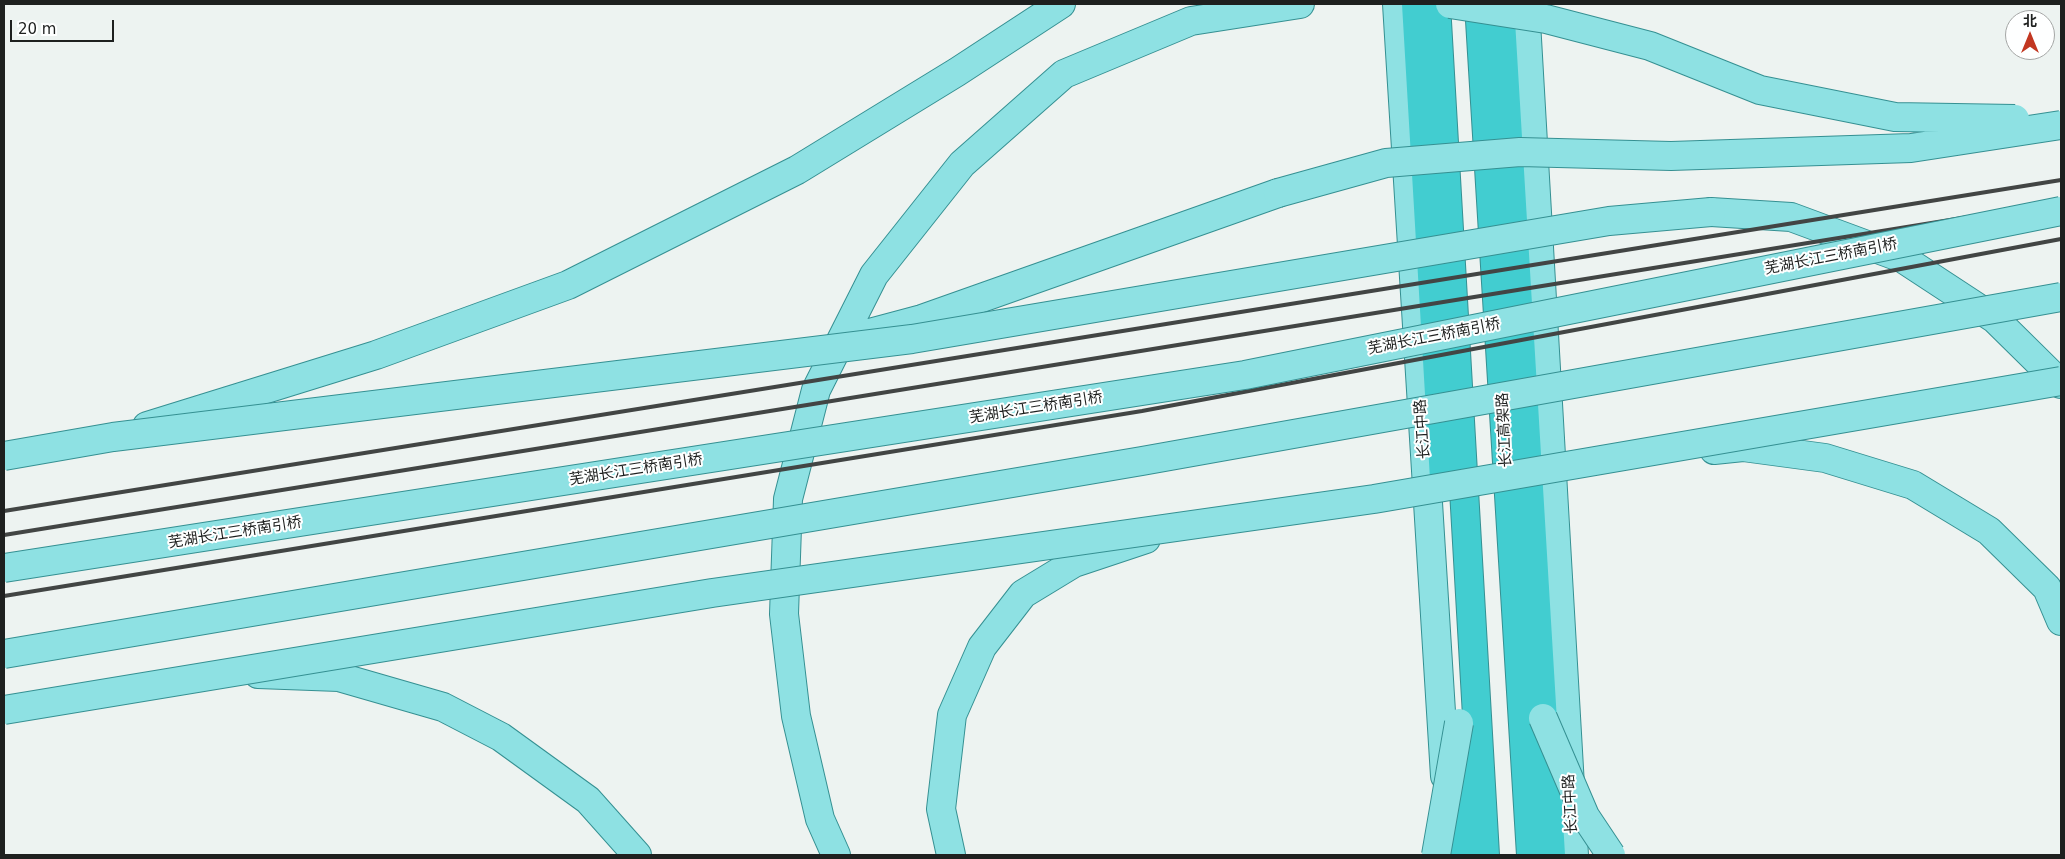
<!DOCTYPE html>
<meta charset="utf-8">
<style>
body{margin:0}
#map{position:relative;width:2065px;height:859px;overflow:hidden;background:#edf3f1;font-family:"DejaVu Sans","Noto Sans SC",sans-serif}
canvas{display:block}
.frame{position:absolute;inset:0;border:5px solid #1e201f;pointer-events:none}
.north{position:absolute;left:2005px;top:10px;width:50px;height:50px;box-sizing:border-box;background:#feffff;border:1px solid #a4a6a5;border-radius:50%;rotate:0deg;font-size:14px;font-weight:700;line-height:20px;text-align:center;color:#1e201f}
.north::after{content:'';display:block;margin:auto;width:18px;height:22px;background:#c23721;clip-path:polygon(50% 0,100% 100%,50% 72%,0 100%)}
.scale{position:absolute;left:10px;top:20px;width:104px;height:22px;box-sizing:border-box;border:2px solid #1e201f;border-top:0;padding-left:6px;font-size:15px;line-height:18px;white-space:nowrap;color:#1e201f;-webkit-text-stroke:4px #feffff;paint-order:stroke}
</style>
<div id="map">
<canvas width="2065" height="859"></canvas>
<div class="frame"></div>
<div class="north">北</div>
<div class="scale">20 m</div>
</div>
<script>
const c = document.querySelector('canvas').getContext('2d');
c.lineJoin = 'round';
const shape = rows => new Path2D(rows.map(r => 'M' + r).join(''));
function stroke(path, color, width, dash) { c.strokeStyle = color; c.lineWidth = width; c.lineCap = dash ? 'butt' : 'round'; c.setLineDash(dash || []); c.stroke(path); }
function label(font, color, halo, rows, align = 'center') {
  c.font = font + ' "DejaVu Sans","Noto Sans SC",sans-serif'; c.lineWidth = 4; c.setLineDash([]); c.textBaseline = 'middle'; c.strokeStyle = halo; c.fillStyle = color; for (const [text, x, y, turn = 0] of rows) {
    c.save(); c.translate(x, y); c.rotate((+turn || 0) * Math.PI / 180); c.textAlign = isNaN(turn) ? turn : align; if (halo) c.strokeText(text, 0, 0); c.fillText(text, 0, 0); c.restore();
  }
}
const primary = shape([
 [1397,4,1445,776],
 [1525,4,1574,855],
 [1711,212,1791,217,1902,258,1995,319,2061,384],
 [851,338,922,319,1278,193],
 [147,426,376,355,568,285,797,170,957,72,1061,4],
 [1714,450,1743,447,1825,458,1913,485,1989,531,2047,588,2061,621],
 [258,674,339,677,443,707,501,737,588,800,637,855],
 [836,855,820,819,796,716,784,614,788,499,816,390,874,275,962,164,1064,74,1191,21,1300,4],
 [951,855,941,809,952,715,982,647,1023,594,1074,563,1146,539]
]);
const highway = shape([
 [1416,4,1444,479],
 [1436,4,1485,855],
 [1479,4,1531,855],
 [1500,4,1551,855],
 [1460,751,1465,855]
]);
stroke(primary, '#359092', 30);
stroke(highway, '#359092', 30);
stroke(primary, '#8ee1e3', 28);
stroke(highway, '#42cdd0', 28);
stroke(shape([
 [4,511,2061,180],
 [4,535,2061,202],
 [4,596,1142,411,2061,239]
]), '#424544', 4);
const primaryBridge = shape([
 [1450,4,1546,19,1650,46,1760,90,1895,117,2015,119],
 [1278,193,1386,163,1520,152,1671,156,1911,148,2061,125],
 [4,456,113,437,912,339,1609,221,1711,212],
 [4,568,1245,375,2061,211],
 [4,654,1142,461,2061,297],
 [4,710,712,593,1374,499,2061,381],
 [1543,718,1585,816,1611,855],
 [1436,855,1459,723]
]);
stroke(primaryBridge, '#359092', 30, []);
stroke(primaryBridge, '#8ee1e3', 28);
label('15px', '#1e201f', '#feffff', [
 ["芜湖长江三桥南引桥",1831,257,-11],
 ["芜湖长江三桥南引桥",1434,337,-11],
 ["芜湖长江三桥南引桥",1036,408,-9],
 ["长江中路",1423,429,-94],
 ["长江高架路",1505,430,-93],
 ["芜湖长江三桥南引桥",636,470,-9],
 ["芜湖长江三桥南引桥",235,533,-9],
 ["长江中路",1571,804,-93]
]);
</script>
